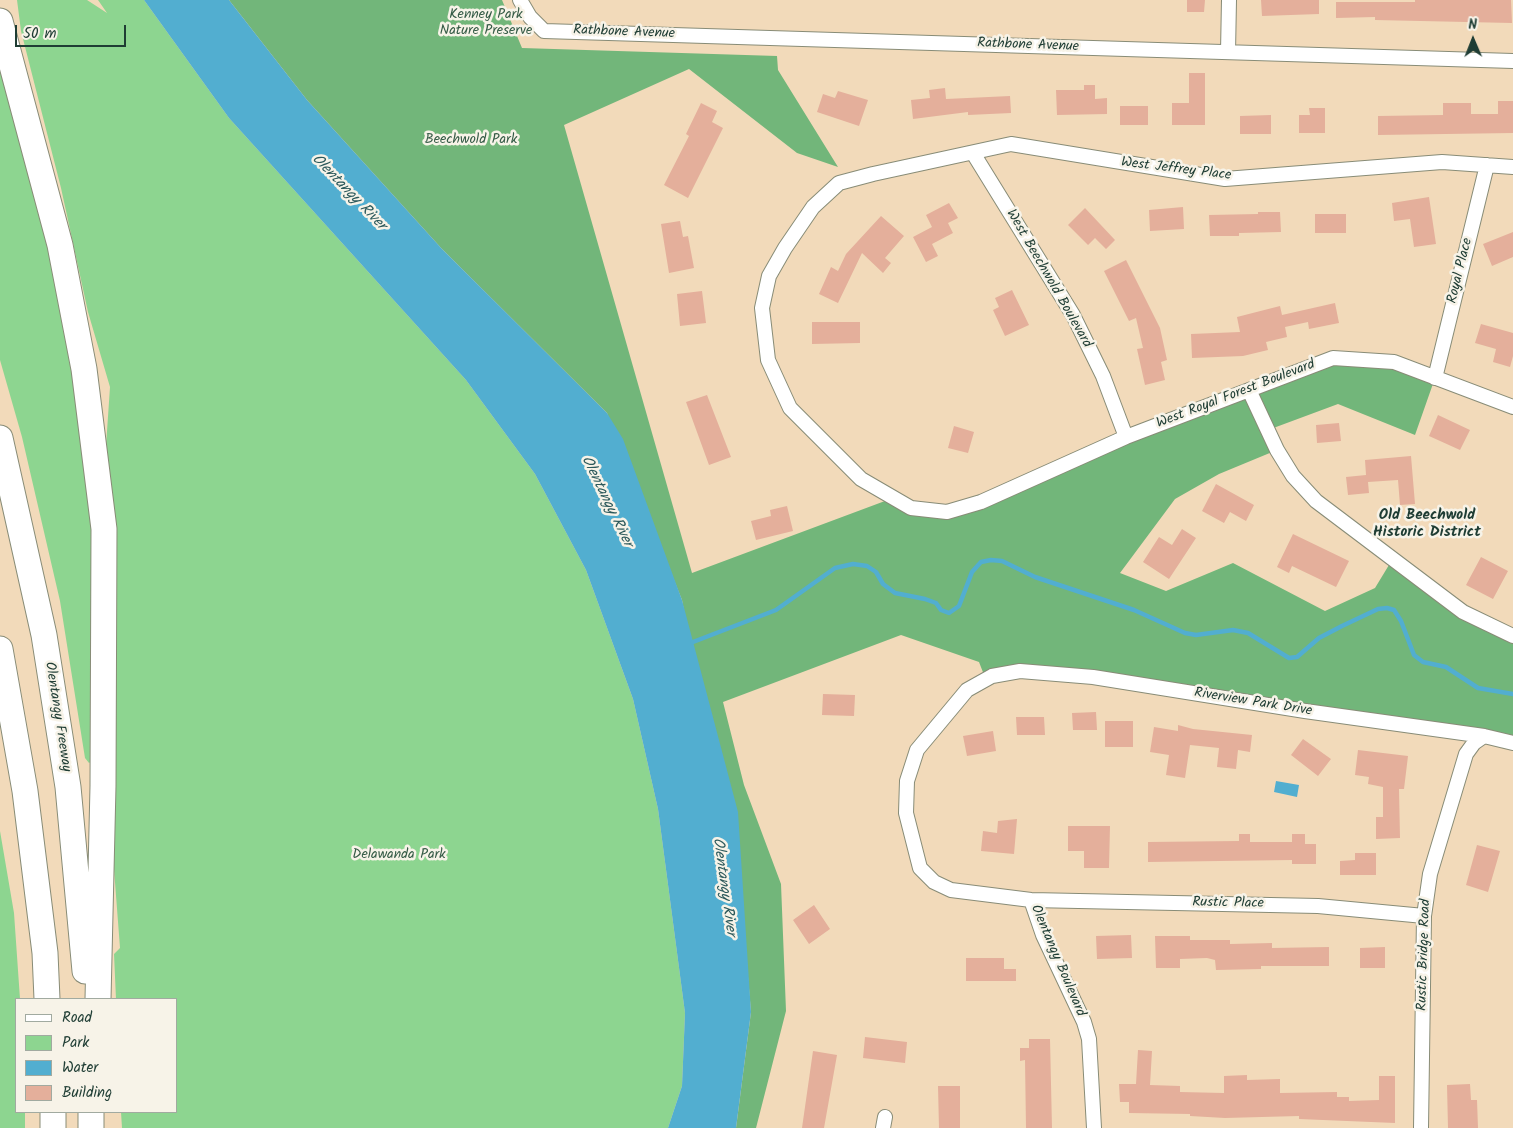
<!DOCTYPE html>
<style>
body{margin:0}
#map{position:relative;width:1513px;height:1128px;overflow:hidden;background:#f2daba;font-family:Kalam,sans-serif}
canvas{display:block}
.legend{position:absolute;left:15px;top:998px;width:162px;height:115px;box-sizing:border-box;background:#f7f3e8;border:1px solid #a1aaa0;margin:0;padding:6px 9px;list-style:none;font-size:15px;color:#1f3d34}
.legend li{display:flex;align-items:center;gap:10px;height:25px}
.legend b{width:25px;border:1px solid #a1aaa0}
.north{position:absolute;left:1448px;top:15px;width:50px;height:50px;-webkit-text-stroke:4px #f7f3e8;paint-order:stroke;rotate:359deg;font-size:14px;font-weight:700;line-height:20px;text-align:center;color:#1f3d34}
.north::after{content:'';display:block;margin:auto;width:18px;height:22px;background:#1f3d34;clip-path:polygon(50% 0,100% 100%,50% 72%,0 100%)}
.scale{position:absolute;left:15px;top:25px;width:111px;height:22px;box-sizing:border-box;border:2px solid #1f3d34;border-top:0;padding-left:6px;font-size:15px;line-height:18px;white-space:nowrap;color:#1f3d34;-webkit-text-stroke:4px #f7f3e8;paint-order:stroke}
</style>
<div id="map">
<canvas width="1513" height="1128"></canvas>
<ul class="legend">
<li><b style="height:6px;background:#fff"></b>Road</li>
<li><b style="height:14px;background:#8dd590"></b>Park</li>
<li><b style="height:14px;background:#52aed0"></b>Water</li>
<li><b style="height:14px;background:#e4af9b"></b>Building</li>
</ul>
<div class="north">N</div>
<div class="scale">50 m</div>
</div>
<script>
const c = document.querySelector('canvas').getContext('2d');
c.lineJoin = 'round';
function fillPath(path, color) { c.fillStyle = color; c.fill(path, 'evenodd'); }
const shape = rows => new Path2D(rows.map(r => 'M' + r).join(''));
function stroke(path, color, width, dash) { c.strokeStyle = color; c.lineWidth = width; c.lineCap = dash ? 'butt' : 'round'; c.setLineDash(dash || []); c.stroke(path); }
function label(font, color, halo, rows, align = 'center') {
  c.font = font + ' Kalam,sans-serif'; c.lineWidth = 5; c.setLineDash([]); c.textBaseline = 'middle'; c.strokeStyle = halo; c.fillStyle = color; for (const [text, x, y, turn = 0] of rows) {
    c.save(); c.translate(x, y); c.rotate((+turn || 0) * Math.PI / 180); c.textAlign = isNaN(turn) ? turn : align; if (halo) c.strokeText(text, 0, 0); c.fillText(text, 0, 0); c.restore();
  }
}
fillPath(shape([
 [17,0,87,0,107,13,98,0,144,0,229,118,466,380,535,474,586,570,633,699,658,809,685,1013,682,1086,668,1128,122,1128,121,1112,176,1112,176,999,116,999,114,954,120,948,113,856,106,446,110,387,88,312,61,188,21,31],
 [0,61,61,295,92,498,93,760,89,763,85,758,60,601,22,437,0,360],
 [0,831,14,913,20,999,16,999,16,1112,25,1112,25,1128,0,1128]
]), '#8dd590');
fillPath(shape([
 [229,0,502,0,522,48,777,56,778,70,838,167,797,153,689,69,564,125,692,573,893,498,947,512,1333,358,1394,362,1435,378,1415,435,1338,404,1268,430,1277,450,1219,474,1175,499,1120,573,1166,591,1233,563,1325,611,1375,588,1392,560,1513,636,1513,743,1020,671,986,680,979,662,901,635,723,702,744,785,781,884,786,1011,756,1128,736,1128,751,1012,746,953,682,600,607,413,442,249,307,100]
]), '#72b67a');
fillPath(shape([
 [144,0,229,0,307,100,442,249,607,413,623,439,682,600,738,812,751,1012,736,1128,668,1128,682,1086,685,1013,658,809,633,699,586,570,535,474,466,380,229,118],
 [1276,781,1299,785,1297,797,1274,792]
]), '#52aed0');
stroke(shape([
 [693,642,776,610,835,568,853,564,867,566,876,572,883,584,895,593,925,599,936,603,941,610,949,613,959,606,972,572,981,562,991,560,1002,561,1035,577,1134,610,1185,633,1196,635,1233,630,1248,633,1289,658,1297,657,1319,638,1342,626,1378,609,1387,608,1394,610,1401,621,1414,655,1423,662,1446,667,1478,688,1513,694]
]), '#52aed0', 4.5);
fillPath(shape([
 [1187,0,1205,0,1204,12,1187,12],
 [1261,0,1319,0,1319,14,1262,16],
 [1415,0,1511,0,1512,23,1375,20,1375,17,1336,18,1336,2,1415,2],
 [1189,73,1205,73,1205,125,1172,125,1172,103,1189,103],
 [1084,85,1095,85,1095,99,1107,98,1107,114,1057,115,1056,90,1084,90],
 [945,88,946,99,1010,96,1011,113,968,115,968,112,913,119,911,100,930,98,929,90],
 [838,91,868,100,859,126,817,112,823,94,835,98],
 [1498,101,1513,101,1513,133,1378,135,1378,116,1443,115,1443,103,1471,103,1471,114,1498,114],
 [701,103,717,111,712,122,723,128,688,198,664,185,689,136,686,134],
 [1120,106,1148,106,1148,125,1120,125],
 [1309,108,1325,108,1325,133,1299,133,1299,115,1310,115],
 [1271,115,1271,134,1240,134,1240,116],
 [1429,197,1436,244,1414,247,1410,219,1394,221,1392,203],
 [949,203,958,218,948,223,953,233,932,244,938,256,926,262,913,237,932,227,926,215],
 [1183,207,1184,229,1150,231,1149,210],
 [1085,208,1115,240,1106,249,1095,238,1088,245,1068,225],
 [1258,212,1280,212,1281,232,1239,233,1239,236,1210,236,1209,215,1258,214],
 [1315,214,1346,214,1346,233,1315,233],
 [881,216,904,236,885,258,891,263,883,273,862,253,838,303,819,294,831,267,838,271,846,254],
 [680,221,683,237,688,236,694,268,669,273,661,224],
 [1513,232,1513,257,1492,266,1483,244],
 [1126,260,1160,328,1167,360,1161,362,1165,380,1145,385,1137,349,1143,348,1136,318,1129,321,1104,271],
 [1012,290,1029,325,1005,336,993,310,999,307,995,298],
 [702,291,706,323,680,326,677,294],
 [1335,303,1339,323,1309,329,1308,322,1285,327,1287,337,1266,342,1268,350,1243,356,1192,358,1191,334,1240,332,1237,317,1280,306,1282,315],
 [812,322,860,322,860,343,812,344],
 [1481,324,1513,333,1513,356,1510,367,1493,362,1496,349,1475,343],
 [707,395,731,457,709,465,686,402],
 [1438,415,1470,430,1460,450,1429,436],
 [1339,423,1341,441,1317,443,1316,425],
 [954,426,974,432,968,453,948,448],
 [1411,456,1415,504,1400,505,1398,480,1368,482,1369,493,1348,495,1346,477,1366,475,1365,460],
 [1216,484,1254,505,1246,521,1230,512,1224,523,1202,511],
 [787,506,793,531,756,540,751,521,771,516,770,510],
 [1182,529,1196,538,1169,579,1143,562,1159,537,1172,545],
 [1293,534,1349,561,1336,587,1292,566,1289,573,1277,567],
 [1481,557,1508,571,1493,599,1466,585],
 [823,694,855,695,854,716,822,715],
 [1096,712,1097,730,1073,730,1072,713],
 [1016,717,1044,717,1045,735,1017,735],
 [1105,721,1133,721,1133,747,1105,747],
 [1178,725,1193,729,1252,735,1250,752,1238,750,1236,769,1217,767,1219,748,1190,745,1185,778,1166,775,1169,755,1150,752,1154,727,1178,731],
 [993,731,996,751,967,756,963,736],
 [1303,739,1331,759,1318,776,1291,755],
 [1358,750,1408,756,1404,789,1399,789,1400,838,1376,839,1376,817,1383,817,1383,787,1368,784,1369,777,1355,775],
 [1017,819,1014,854,981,851,983,831,997,833,998,821],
 [1068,826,1110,826,1109,868,1084,868,1084,851,1068,851],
 [1239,834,1250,834,1250,842,1292,842,1292,834,1305,834,1305,844,1316,844,1316,864,1292,864,1292,860,1148,862,1148,842,1239,841],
 [1477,845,1500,851,1488,892,1466,885],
 [1355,853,1376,853,1376,875,1340,875,1340,861,1355,860],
 [814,905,830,929,809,944,793,920],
 [1131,935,1132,958,1097,959,1096,936],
 [1155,936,1190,936,1190,940,1230,940,1230,944,1272,943,1272,948,1329,947,1329,966,1261,966,1261,969,1216,970,1215,960,1207,958,1180,959,1180,968,1156,968],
 [1385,947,1385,968,1360,968,1360,948],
 [966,958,1004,958,1004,969,1016,969,1016,981,966,981],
 [865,1037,907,1042,905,1063,863,1058],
 [1029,1039,1050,1039,1052,1128,1026,1128,1025,1060,1020,1061,1020,1048,1029,1048],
 [1138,1050,1152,1051,1150,1085,1180,1086,1180,1092,1224,1093,1224,1076,1247,1075,1247,1080,1280,1079,1280,1093,1337,1092,1337,1097,1349,1097,1349,1101,1379,1100,1379,1076,1395,1076,1395,1123,1299,1119,1299,1116,1225,1118,1190,1116,1190,1114,1129,1113,1129,1102,1120,1102,1119,1084,1136,1084],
 [813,1051,837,1055,824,1128,802,1128],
 [1470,1084,1471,1100,1477,1100,1478,1128,1448,1128,1447,1085],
 [938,1086,960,1086,960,1128,939,1128]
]), '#e4af9b');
const street = shape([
 [520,0,530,17,544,31,1513,61],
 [1228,52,1229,0],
 [973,153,1073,315,1103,376,1126,437],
 [1513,167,1442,162,1225,179,1011,144,873,174,839,183,813,207,785,248,769,276,762,308,768,360,790,408,861,479,911,508,947,512,981,502,1126,437,1333,358,1394,362,1513,407],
 [1435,378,1487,165],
 [1249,390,1277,450,1293,476,1316,501,1463,612,1513,636],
 [1031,900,1043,935,1084,1022,1089,1039,1094,1128],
 [1424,916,1318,906,1031,900,951,890,934,882,920,868,906,813,907,781,917,750,967,690,992,676,1020,671,1093,677,1305,711,1484,736,1513,743],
 [883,1128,885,1117],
 [1421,1128,1424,916,1430,874,1466,754,1474,743,1484,736]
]);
const highway = shape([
 [0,21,60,245,84,369,104,529,103,786,98,999],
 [0,438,44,635,68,787,85,971],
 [0,649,25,791,45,953,47,999],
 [53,1112,53,1128],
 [91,1128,91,1112]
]);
stroke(street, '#888c77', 16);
stroke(highway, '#888c77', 27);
stroke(street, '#fff', 14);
stroke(highway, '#fff', 25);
label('14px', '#355b46', '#f7f3e8', [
 ["Kenney Park",486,16],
 ["Nature Preserve",486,32],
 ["Beechwold Park",471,141],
 ["Delawanda Park",399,856]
]);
label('14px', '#1f3d34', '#f7f3e8', [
 ["Rathbone Avenue",624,33,2],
 ["Rathbone Avenue",1028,46,2],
 ["West Jeffrey Place",1176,170,7],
 ["Royal Place",1461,271,-76],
 ["West Beechwold Boulevard",1048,279,60],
 ["West Royal Forest Boulevard",1236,395,-21],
 ["Riverview Park Drive",1253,703,9],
 ["Olentangy Freeway",57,717,81],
 ["Rustic Place",1228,904,1],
 ["Rustic Bridge Road",1425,955,-88],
 ["Olentangy Boulevard",1057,961,67]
]);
label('italic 15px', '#2c595b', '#f7f3e8', [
 ["Olentangy River",348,193,46],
 ["Olentangy River",606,502,64],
 ["Olentangy River",723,887,82]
]);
label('bold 15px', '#1f3d34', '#f7f3e8', [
 ["Old Beechwold",1427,516],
 ["Historic District",1427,533]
]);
</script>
